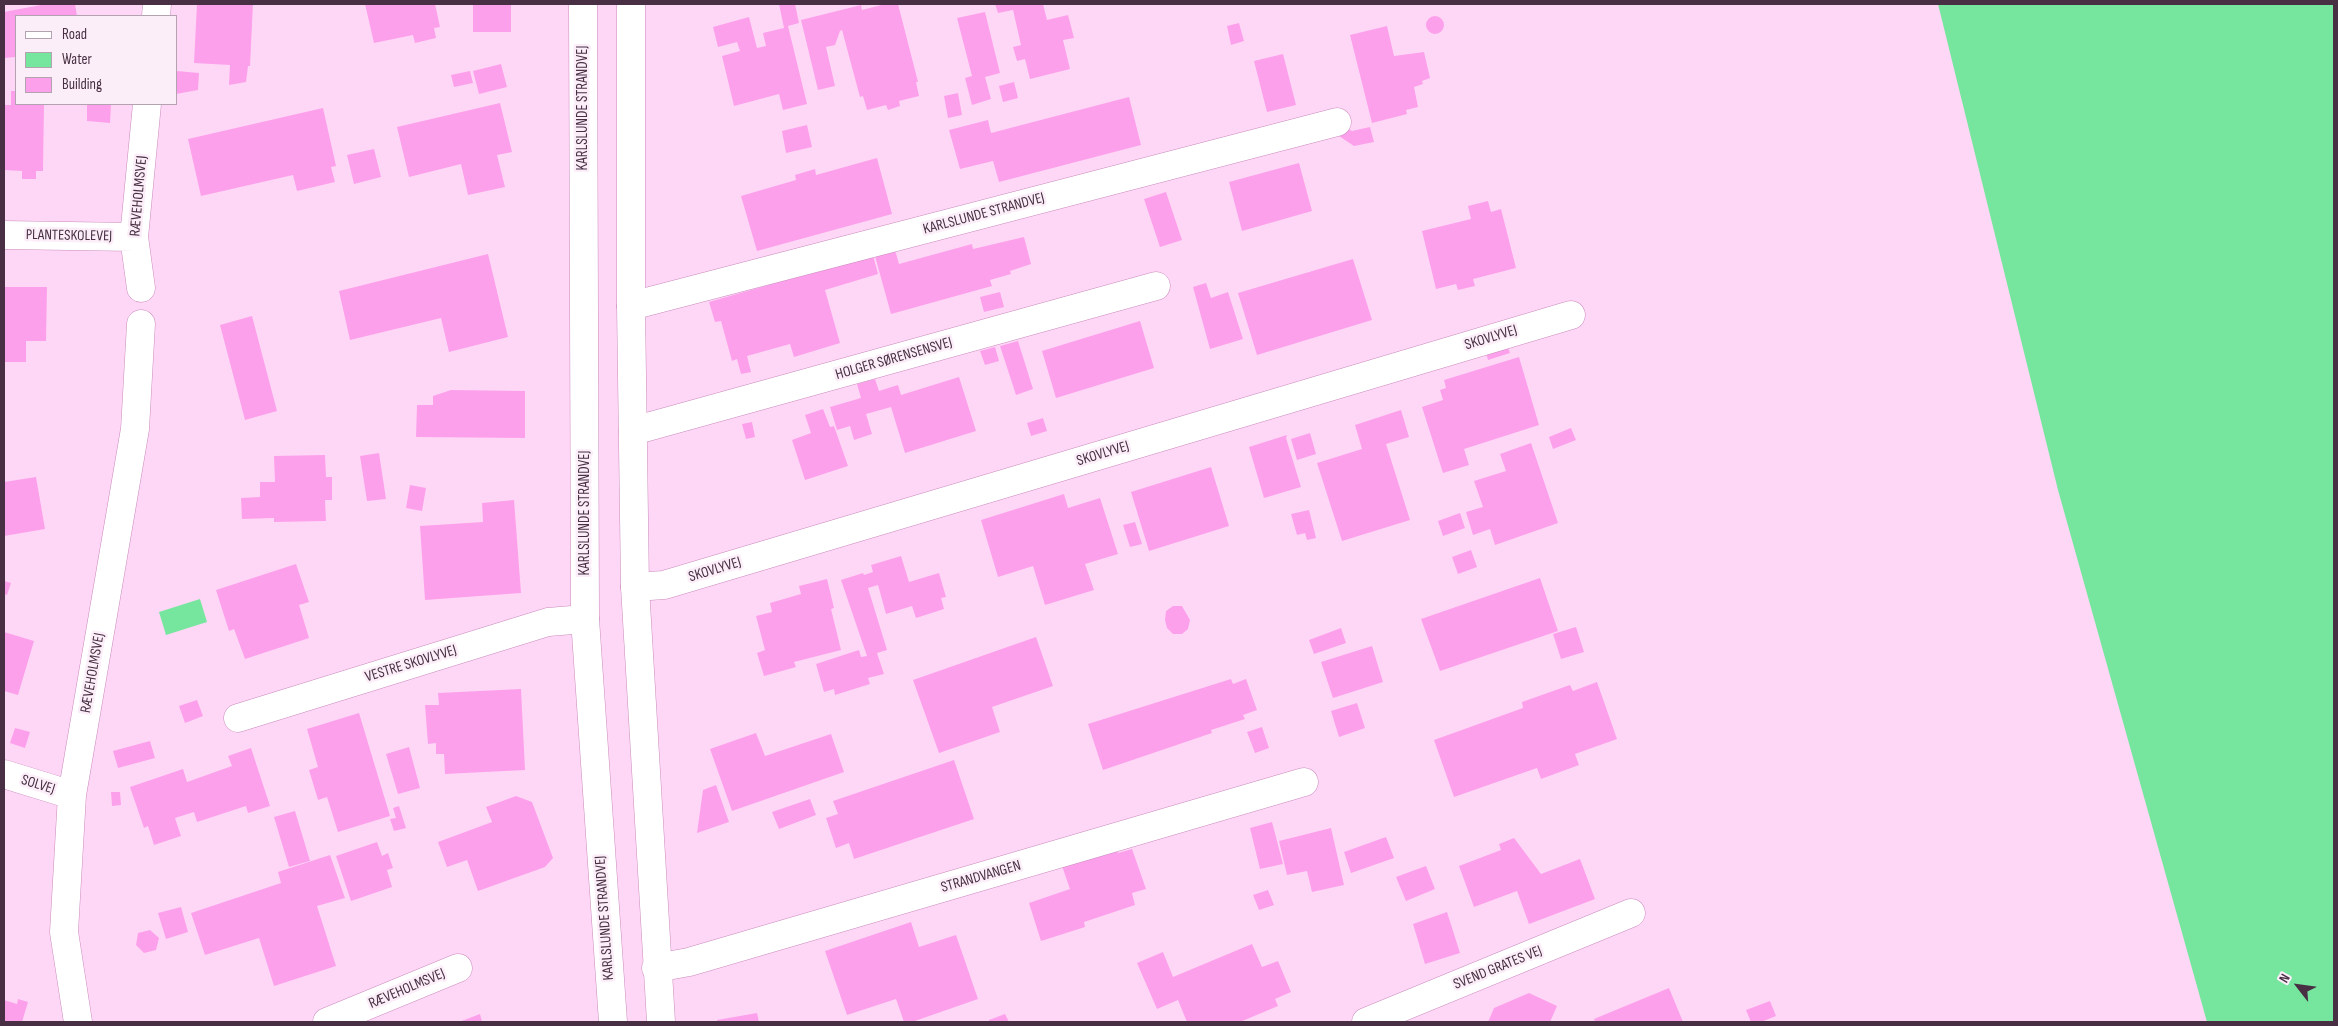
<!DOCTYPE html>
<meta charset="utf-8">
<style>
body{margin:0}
#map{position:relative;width:2338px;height:1026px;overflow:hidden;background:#ffd7f6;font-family:"Sofia Sans Condensed",sans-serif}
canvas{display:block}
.frame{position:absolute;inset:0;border:5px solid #482f43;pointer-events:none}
.legend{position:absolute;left:15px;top:15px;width:162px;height:90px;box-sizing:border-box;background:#fbeef8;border:1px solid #b3a2b0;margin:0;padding:6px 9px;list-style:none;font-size:15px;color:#482f43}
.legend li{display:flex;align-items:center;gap:10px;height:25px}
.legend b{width:25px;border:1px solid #b3a2b0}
.north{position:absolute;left:2273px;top:961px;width:50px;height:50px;-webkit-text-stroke:4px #fbeef8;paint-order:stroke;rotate:300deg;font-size:14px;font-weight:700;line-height:20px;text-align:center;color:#482f43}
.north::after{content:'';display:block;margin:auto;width:18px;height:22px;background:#482f43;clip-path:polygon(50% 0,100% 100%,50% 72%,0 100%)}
</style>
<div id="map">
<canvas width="2338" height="1026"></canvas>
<div class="frame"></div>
<ul class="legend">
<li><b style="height:6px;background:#fff"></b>Road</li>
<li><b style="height:14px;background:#76e69e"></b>Water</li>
<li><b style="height:14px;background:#fda0ec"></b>Building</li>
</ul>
<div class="north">N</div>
</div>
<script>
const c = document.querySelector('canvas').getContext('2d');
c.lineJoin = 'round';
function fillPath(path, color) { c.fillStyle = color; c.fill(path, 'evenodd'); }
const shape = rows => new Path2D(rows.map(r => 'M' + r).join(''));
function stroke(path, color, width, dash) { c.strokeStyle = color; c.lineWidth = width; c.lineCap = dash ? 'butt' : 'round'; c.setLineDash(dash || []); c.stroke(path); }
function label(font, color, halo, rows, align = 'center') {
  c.font = font + ' "Sofia Sans Condensed",sans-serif'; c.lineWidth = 5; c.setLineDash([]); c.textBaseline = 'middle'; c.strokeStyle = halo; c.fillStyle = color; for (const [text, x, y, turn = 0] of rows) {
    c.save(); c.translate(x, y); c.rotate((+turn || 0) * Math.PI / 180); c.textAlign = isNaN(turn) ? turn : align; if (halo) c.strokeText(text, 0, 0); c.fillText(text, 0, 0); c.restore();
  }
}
fillPath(shape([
 [1938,4,2334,4,2334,1022,2207,1022,2058,490],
 [200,599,207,622,166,635,159,612]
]), '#76e69e');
fillPath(shape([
 [46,4,75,4,77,16,16,16,16,57,4,58,4,12],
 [197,4,253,4,250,66,248,66,246,82,229,85,230,65,194,63],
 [365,4,435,4,440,27,434,28,436,38,415,43,413,35,374,43],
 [473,4,511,4,511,32,473,32],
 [779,4,795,4,799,23,788,26,807,104,783,110,779,94,734,106,722,56,740,51,737,42,718,47,713,27,749,17,757,48,766,46,763,33,784,28],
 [885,4,898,4,918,82,916,82,919,96,899,101,900,106,888,110,886,105,867,110,863,96,860,97,842,30,840,31,835,45,826,47,835,86,818,90,801,20,861,5,862,10],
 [995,4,1043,4,1047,20,1068,15,1074,38,1063,40,1070,69,1030,79,1025,59,1017,61,1013,47,1021,45,1013,10,998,13],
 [985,12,1000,73,985,77,991,99,972,105,965,78,972,76,957,18],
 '1426 25a9 9 0 1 1 18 0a9 9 0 1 1-18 0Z',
 [1239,23,1244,41,1231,45,1227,26],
 [1387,26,1394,56,1424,52,1430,78,1422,81,1423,84,1414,87,1418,107,1406,110,1407,114,1372,123,1350,35],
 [1283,54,1296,105,1267,112,1254,61],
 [501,64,507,87,479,94,473,71],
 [177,71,199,73,198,90,176,94],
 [470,71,473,83,454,87,451,75],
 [1014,82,1018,98,1003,102,999,86],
 [11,91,16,91,16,104,44,105,43,171,36,171,36,179,22,179,22,171,4,170,4,105,11,105],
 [958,93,962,115,948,118,944,96],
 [1129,97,1141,145,999,182,993,161,960,169,949,130,988,120,991,133],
 [500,103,512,152,497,155,505,187,468,195,461,164,409,177,397,127],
 [87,104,111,104,110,123,87,121],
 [323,108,336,166,331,167,335,182,297,191,293,175,201,196,188,139],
 [807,125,812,147,786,153,782,131],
 [1345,127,1352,131,1370,127,1374,142,1354,146,1339,136],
 [374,149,381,177,354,184,347,155],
 [877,158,892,214,757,251,741,196,796,180,795,175,815,169,816,175],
 [1299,163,1312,211,1242,231,1229,182],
 [1166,192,1182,240,1160,247,1144,199],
 [1488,201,1491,212,1501,209,1516,268,1473,279,1475,286,1458,290,1456,284,1436,289,1422,231,1471,219,1468,206],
 [1024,237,1031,264,1010,271,1011,274,990,280,992,286,891,314,875,256,895,250,899,264,972,244,973,249],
 [488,254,508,337,449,352,441,318,350,340,339,291],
 [873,255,878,274,825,290,840,343,794,357,790,344,747,356,751,372,741,374,737,359,732,361,721,321,715,322,709,302],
 [1353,259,1372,320,1257,355,1238,293],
 [1206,283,1211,298,1228,292,1243,339,1210,349,1193,287],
 [4,287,47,287,46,341,26,341,26,362,4,362],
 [1000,292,1004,307,984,312,980,297],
 [252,316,277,411,245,420,220,325],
 [1140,321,1154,368,1056,398,1042,351],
 [1018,341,1033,389,1016,395,1000,346],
 [1506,342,1510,353,1488,360,1485,349],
 [995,347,999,361,985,365,980,351],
 [1519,357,1539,425,1464,449,1469,465,1443,473,1422,407,1443,400,1440,390,1446,388,1444,380],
 [959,377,976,431,905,453,891,407,866,414,872,434,854,440,850,426,837,430,830,407,861,398,857,384,875,379,879,391,898,385,901,395],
 [451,390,525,391,525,438,416,437,417,405,433,405,433,396],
 [823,409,830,427,834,426,848,466,805,480,792,440,811,433,805,415],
 [1401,410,1409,437,1386,444,1410,520,1342,541,1317,463,1362,449,1355,425],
 [1043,418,1047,431,1031,436,1027,423],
 [752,422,755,437,746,439,742,424],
 [1571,428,1576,440,1553,449,1549,437],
 [1310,433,1316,454,1297,460,1291,439],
 [1287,435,1286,438,1301,487,1264,498,1249,447],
 [1531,443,1558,523,1495,545,1490,529,1473,535,1466,512,1483,507,1474,481,1506,471,1500,454],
 [379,453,386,499,367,501,360,456],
 [325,455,326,477,332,477,332,500,325,500,326,521,274,522,274,518,242,519,241,498,260,497,260,482,275,482,274,456],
 [1211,467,1229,526,1149,551,1131,492],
 [36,477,45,529,4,536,4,482],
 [410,485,426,488,422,511,406,508],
 [1064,494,1068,508,1100,498,1118,554,1085,564,1094,590,1045,605,1033,566,998,577,981,520],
 [514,500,521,593,425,600,420,526,483,522,482,503],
 [1309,510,1316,538,1307,540,1305,533,1297,535,1291,514],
 [1460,513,1465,528,1443,536,1438,521],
 [1135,522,1142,544,1130,547,1123,525],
 [1471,550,1477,567,1458,574,1452,557],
 [901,556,909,582,939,573,946,597,941,598,944,609,916,618,912,606,886,614,878,585,868,588,887,650,877,653,884,674,868,678,870,684,835,695,834,689,824,692,816,664,859,650,861,657,867,656,841,580,863,573,864,575,873,572,871,565],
 [296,564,309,602,299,605,309,638,245,659,234,629,229,631,216,590],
 [1540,578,1558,631,1440,671,1421,619],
 [827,579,834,608,831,609,841,650,794,662,796,667,764,676,757,653,765,650,756,616,772,612,770,603,801,594,799,586],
 [4,581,11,583,7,595,4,594],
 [1173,606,1182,606,1190,620,1188,629,1182,634,1173,634,1167,628,1165,620,1166,611],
 [1576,627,1584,652,1561,659,1553,634],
 [1341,628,1346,643,1314,654,1309,640],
 [4,632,34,641,18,695,4,691],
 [1036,637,1053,686,992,707,1000,732,939,753,913,680],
 [1372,646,1383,682,1333,698,1321,662],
 [1231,679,1233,684,1246,679,1257,710,1243,715,1245,719,1211,730,1212,733,1103,770,1088,724],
 [1597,682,1617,739,1575,754,1579,765,1541,779,1537,768,1454,797,1434,740,1523,708,1522,702,1570,685,1573,691],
 [521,689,525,770,445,774,444,754,436,754,436,743,428,744,425,705,439,705,438,693],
 [197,700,203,716,185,723,179,706],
 [1357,703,1365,728,1339,737,1331,711],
 [359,713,390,816,338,832,327,797,318,800,309,770,318,767,307,729],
 [1262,727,1269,748,1255,753,1247,732],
 [15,728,30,732,25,748,10,743],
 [756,733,765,756,831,734,844,772,732,811,710,749],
 [150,741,155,758,118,768,113,751],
 [409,747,420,788,398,794,386,754],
 [251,748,270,806,248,813,246,806,197,822,194,812,175,818,181,836,154,845,148,826,144,828,130,787,183,769,187,782,232,766,228,756],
 [954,760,974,819,854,859,849,843,836,848,826,818,838,814,833,801],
 [716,785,729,822,697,833,703,790],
 [111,792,120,792,121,805,112,806],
 [516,796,532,802,553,858,545,867,478,891,467,860,447,867,438,842,492,822,486,807],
 [810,799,816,815,779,829,772,812],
 [399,806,406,828,394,831,390,819,396,818,393,808],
 [295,811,310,861,289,867,274,817],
 [1272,822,1283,864,1260,869,1250,828],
 [1331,828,1344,885,1312,892,1307,871,1287,875,1279,841],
 [1386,837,1394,858,1351,873,1344,852],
 [1514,838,1541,874,1580,859,1595,899,1529,924,1517,891,1474,907,1459,866,1501,850,1499,844],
 [377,842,382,856,388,853,393,868,387,870,392,887,351,901,336,856],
 [1116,848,1118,853,1132,849,1146,889,1132,893,1135,905,1084,922,1085,927,1041,941,1029,903,1070,889,1062,866],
 [330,855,345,898,317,906,336,966,274,986,259,938,205,955,191,913,281,883,278,872],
 [1426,866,1435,889,1406,901,1396,877],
 [1268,890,1274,905,1259,910,1253,895],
 [181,907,188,932,166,939,158,913],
 [1447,912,1460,953,1425,964,1413,924],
 [911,922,919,947,956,935,978,999,912,1022,904,1022,896,999,847,1015,825,951],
 [150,930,159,938,156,950,144,953,136,945,138,933],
 [1252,944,1262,967,1278,961,1291,992,1275,999,1278,1006,1240,1022,1187,1022,1178,1000,1157,1009,1137,963,1163,952,1173,977],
 [1669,988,1683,1022,1595,1022,1594,1019],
 [1529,993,1557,1006,1550,1022,1488,1022,1494,1008],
 [18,999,28,1002,22,1022,4,1022,4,1000,17,1004],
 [1770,1001,1776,1016,1761,1022,1751,1022,1746,1010],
 [757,1013,759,1022,717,1022,717,1020],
 [480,1014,482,1022,459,1022],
 [1005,1014,1009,1022,989,1022,989,1020]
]), '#fda0ec');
const street = shape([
 [156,16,157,4],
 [4,235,134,237],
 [141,288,134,237,147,104],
 [631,306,1337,122],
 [633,431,1156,286],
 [635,587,664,585,1571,315],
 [238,718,548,622,585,619],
 [4,774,72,795],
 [656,968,689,962,1304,782],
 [78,1022,64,932,72,795,135,429,141,324],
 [327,1022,458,968],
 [1366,1022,1631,913]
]);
const secondary = shape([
 [583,4,585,619,613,1022],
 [631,4,631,306,635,587,661,1022]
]);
stroke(street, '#c98bbd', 29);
stroke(secondary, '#c98bbd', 29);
stroke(street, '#fff', 28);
stroke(secondary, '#fff', 28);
label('15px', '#482f43', '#fbeef8', [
 ["KARLSLUNDE STRANDVEJ",583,108,-90],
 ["RÆVEHOLMSVEJ",139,196,-85],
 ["KARLSLUNDE STRANDVEJ",984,214,-15],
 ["PLANTESKOLEVEJ",69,236,1],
 ["SKOVLYVEJ",1491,338,-17],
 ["HOLGER SØRENSENSVEJ",894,359,-16],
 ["SKOVLYVEJ",1103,454,-17],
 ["KARLSLUNDE STRANDVEJ",585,513,-90],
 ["SKOVLYVEJ",715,570,-17],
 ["VESTRE SKOVLYVEJ",411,664,-17],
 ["RÆVEHOLMSVEJ",93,673,-80],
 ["SOLVEJ",38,785,17],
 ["STRANDVANGEN",981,877,-16],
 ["KARLSLUNDE STRANDVEJ",605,918,-94],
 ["SVEND GRATES VEJ",1498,968,-22],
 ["RÆVEHOLMSVEJ",407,989,-23]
]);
</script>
